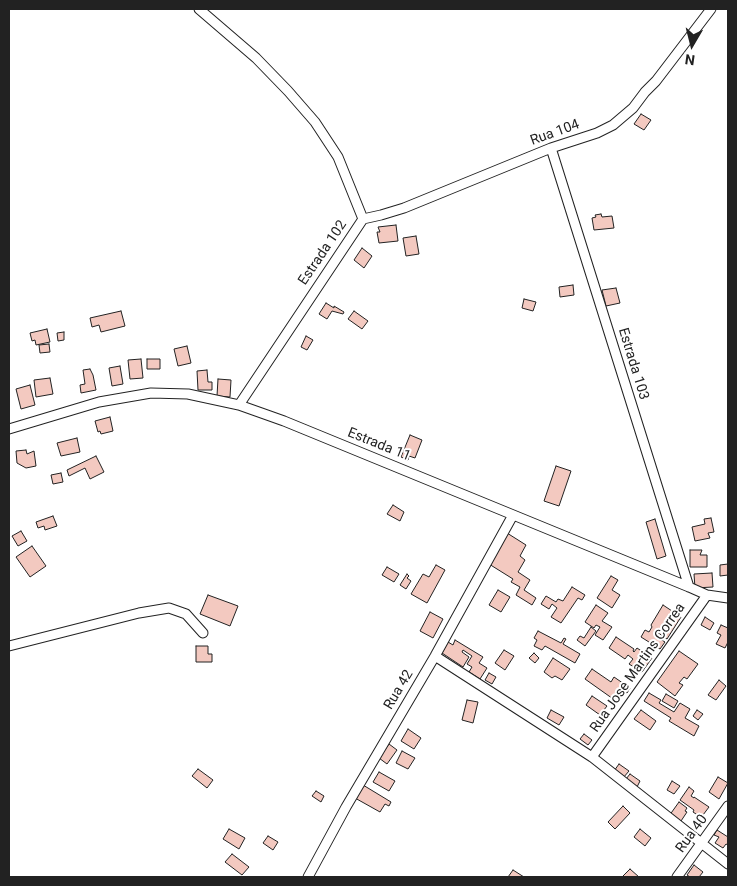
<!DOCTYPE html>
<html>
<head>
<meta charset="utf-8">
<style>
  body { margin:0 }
  #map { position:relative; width:737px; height:886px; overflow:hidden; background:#fff; font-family:Roboto,sans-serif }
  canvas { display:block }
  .frame { position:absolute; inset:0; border:10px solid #222; pointer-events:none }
  .north { position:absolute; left:667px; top:20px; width:50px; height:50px; -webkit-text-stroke:4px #fff; paint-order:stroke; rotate:188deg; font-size:14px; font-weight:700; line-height:20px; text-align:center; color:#222 }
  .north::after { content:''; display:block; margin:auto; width:18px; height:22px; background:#222; clip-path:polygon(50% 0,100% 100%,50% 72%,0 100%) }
</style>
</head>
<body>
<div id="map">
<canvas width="737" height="886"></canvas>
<div class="frame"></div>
<div class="north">N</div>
</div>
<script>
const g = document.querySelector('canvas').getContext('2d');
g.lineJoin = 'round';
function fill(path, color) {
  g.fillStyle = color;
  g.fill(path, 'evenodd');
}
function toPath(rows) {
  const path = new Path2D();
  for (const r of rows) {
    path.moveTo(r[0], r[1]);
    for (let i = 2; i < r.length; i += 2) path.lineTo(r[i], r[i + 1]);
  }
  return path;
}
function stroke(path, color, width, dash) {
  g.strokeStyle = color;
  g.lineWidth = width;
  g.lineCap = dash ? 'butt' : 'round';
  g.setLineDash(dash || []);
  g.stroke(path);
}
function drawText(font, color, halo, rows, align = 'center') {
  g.font = font + ' Roboto,sans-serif';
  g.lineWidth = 4;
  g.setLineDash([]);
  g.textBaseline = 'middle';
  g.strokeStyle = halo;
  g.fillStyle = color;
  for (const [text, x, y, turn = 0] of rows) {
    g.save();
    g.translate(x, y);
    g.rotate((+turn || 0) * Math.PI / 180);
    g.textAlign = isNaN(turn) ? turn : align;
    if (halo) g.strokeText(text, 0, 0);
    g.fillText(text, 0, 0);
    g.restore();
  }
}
const building = toPath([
  [641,114,651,120,644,130,634,124,641,114],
  [601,214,602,217,612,216,614,228,594,230,592,218,596,217,595,215,601,214],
  [396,225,398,241,379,243,377,232,380,232,378,227,396,225],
  [416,236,419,254,406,256,403,238,416,236],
  [362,248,372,256,364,268,354,260,362,248],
  [573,285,574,295,560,297,559,287,573,285],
  [616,288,620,303,606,306,602,290,616,288],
  [524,299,536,302,533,311,522,308,524,299],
  [326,303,334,308,334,306,344,312,343,314,332,311,327,319,319,314,326,303],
  [121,311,125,326,101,332,99,325,92,327,90,318,121,311],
  [354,311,368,321,362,329,348,319,354,311],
  [47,329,50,342,36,345,35,340,32,341,30,333,47,329],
  [64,332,64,340,58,341,57,333,64,332],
  [306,336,313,340,307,350,301,347,306,336],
  [49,344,50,352,40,353,39,345,49,344],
  [187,346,191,363,178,366,174,349,187,346],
  [141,359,143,378,130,379,128,360,141,359],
  [147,359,160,359,160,369,147,369,147,359],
  [120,366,123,384,112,386,109,368,120,366],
  [90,369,93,375,96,390,81,393,80,385,85,384,83,370,90,369],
  [207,370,208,382,212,382,212,390,198,390,197,371,207,370],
  [50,378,53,394,36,397,34,380,50,378],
  [218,379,231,380,230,397,217,396,218,379],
  [30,385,35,405,21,409,16,389,30,385],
  [110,417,113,431,101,434,100,431,98,432,95,421,110,417],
  [410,435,422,440,415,458,409,456,408,460,401,457,410,435],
  [77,438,80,452,61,456,57,443,77,438],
  [26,450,27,454,34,451,36,466,26,468,17,463,16,451,26,450],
  [96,456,104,472,90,479,85,468,69,476,67,470,96,456],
  [556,466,571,471,559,506,544,501,556,466],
  [61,473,63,482,53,484,51,475,61,473],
  [393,505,404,512,400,521,387,514,393,505],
  [53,516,57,526,45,530,44,526,38,528,36,522,53,516],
  [711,518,714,532,708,533,710,538,695,541,692,527,705,524,704,519,711,518],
  [655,519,666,556,657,559,646,522,655,519],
  [21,531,27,541,18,546,12,536,21,531],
  [507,533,526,545,520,556,525,560,518,572,530,580,524,590,536,598,532,605,516,595,520,587,511,582,513,579,489,564,507,533],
  [32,546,46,566,30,577,16,557,32,546],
  [690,550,702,550,700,555,707,555,707,567,690,567,690,550],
  [728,564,728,575,720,576,720,565,728,564],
  [436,565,445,570,427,603,411,594,423,574,429,577,436,565],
  [387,567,399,574,394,582,382,575,387,567],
  [712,573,713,587,695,588,694,574,712,573],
  [407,574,409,576,407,578,411,581,406,589,400,585,407,574],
  [611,576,618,580,612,590,620,595,612,608,597,598,611,576],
  [572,587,585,595,582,600,578,598,561,623,551,617,557,608,552,604,549,609,541,604,546,596,556,602,558,599,563,601,572,587],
  [498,590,510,597,501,612,489,605,498,590],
  [208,595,238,606,230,626,200,614,208,595],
  [596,605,608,613,602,621,612,627,603,640,595,635,600,627,596,625,594,628,585,622,596,605],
  [663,605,681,617,667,639,657,632,655,636,665,642,660,649,641,637,645,630,649,632,652,627,651,625,663,605],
  [430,612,443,619,433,638,420,631,430,612],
  [705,617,714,623,710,630,701,625,705,617],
  [721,625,728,628,728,642,725,648,716,644,721,635,717,633,721,625],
  [591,627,596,631,585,646,577,640,580,636,584,638,591,627],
  [538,631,561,643,564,638,566,639,563,644,580,654,575,663,545,646,542,650,534,646,537,640,534,638,538,631],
  [616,637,634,649,633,651,634,652,637,648,652,658,642,672,629,664,633,659,628,655,625,659,609,648,616,637],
  [455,640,483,657,479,663,487,668,480,679,469,672,472,667,467,664,472,656,463,650,462,652,469,657,463,667,442,653,448,642,453,645,455,640],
  [196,646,208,646,208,654,212,654,212,662,196,662,196,646],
  [504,650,514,656,505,670,495,663,504,650],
  [679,651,698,664,687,679,684,677,679,683,683,685,675,696,657,682,679,651],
  [534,653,539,658,535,663,529,658,534,653],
  [553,658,570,669,562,680,555,676,552,678,544,672,553,658],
  [592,669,611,682,614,677,630,688,627,693,621,689,617,695,620,697,616,701,585,679,592,669],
  [489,673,496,677,492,684,485,680,489,673],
  [719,680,726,686,716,700,708,695,719,680],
  [649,693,661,700,659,703,674,712,680,703,690,709,685,718,699,726,694,736,669,721,671,718,644,701,649,693],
  [666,694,678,701,674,708,662,701,666,694],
  [592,696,607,706,600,715,586,705,592,696],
  [467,700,478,702,473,723,462,720,467,700],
  [551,710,564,717,559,725,547,718,551,710],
  [641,710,656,721,650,730,634,719,641,710],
  [697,710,703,714,698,720,693,716,697,710],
  [408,729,421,738,414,749,401,741,408,729],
  [584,734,592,740,588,745,580,739,584,734],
  [389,744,397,750,387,764,379,758,389,744],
  [402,751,415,758,408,769,396,763,402,751],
  [619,764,629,771,623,778,614,771,619,764],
  [198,769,213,780,207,788,192,776,198,769],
  [379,772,395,781,389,791,373,782,379,772],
  [630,774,640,781,637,787,626,779,630,774],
  [718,777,728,783,719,799,709,792,718,777],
  [672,781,680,786,674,794,667,790,672,781],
  [363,785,391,802,389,806,385,804,380,812,355,798,363,785],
  [689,787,694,791,691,796,694,798,694,797,709,807,703,815,700,814,699,816,693,812,694,810,680,800,689,787],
  [316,791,324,796,321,802,312,796,316,791],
  [679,802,687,808,685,811,687,812,679,824,669,816,679,802],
  [623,806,630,813,615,829,608,822,623,806],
  [229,829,245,838,239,849,223,839,229,829],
  [640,829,651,838,645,846,634,837,640,829],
  [717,830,728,837,728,845,726,844,723,848,715,843,719,837,714,835,717,830],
  [268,836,278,842,273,850,263,843,268,836],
  [232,854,249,867,242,875,225,862,232,854],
  [694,865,703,872,699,877,690,877,687,875,694,865],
  [630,869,639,877,622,877,630,869],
  [513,870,524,877,508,877,513,870]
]);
const street = toPath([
  [199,9,256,58,288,91,315,122,338,157,363,219],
  [551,148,689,587],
  [363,219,381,215,404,208,551,148,597,133,613,125,633,108,645,92,656,81,711,9],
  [239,405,363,219],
  [9,429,99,402,151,393,188,394,239,405,284,421,689,587,707,595,728,598],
  [9,646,139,613,169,608,186,614,203,633],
  [435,656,592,757,728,864],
  [592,757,707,595],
  [308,877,346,807,435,656,513,515],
  [677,877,728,806]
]);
const streetNames = [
  ["Rua 104",555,133,-20],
  ["Estrada 102",323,253,-56],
  ["Estrada 103",633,364,73],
  ["Estrada 11",379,445,22],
  ["Rua Jose Martins Correa",638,668,-55],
  ["Rua 42",399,690,-59],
  ["Rua 40",692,834,-54]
];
fill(building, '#f3c9c0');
stroke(building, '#222', 1);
stroke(street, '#222', 11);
stroke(street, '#fff', 9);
drawText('14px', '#222', '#fff', streetNames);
</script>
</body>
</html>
